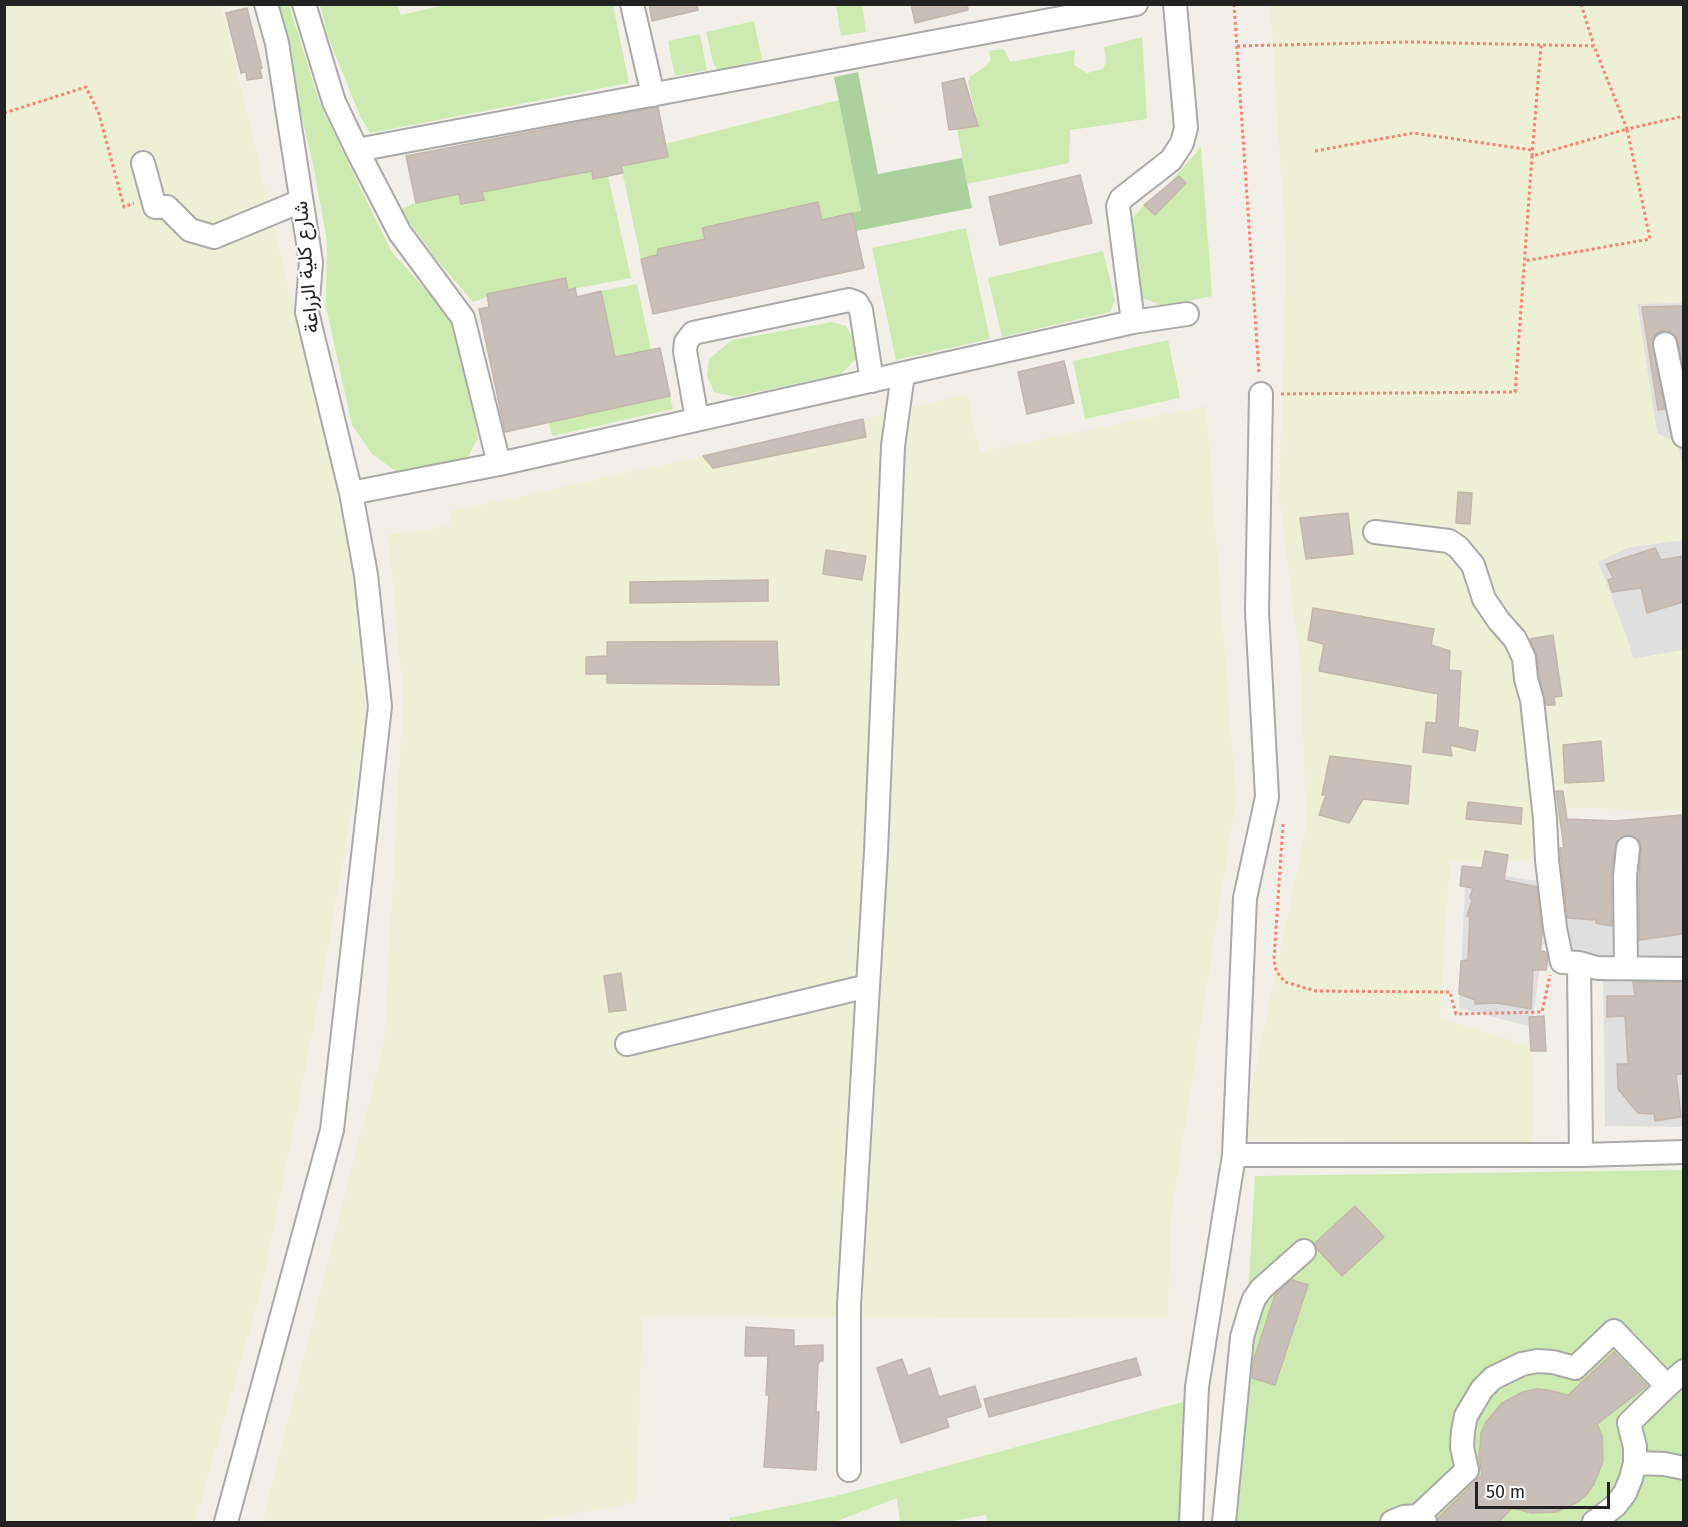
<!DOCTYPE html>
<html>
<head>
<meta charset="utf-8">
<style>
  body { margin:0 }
  #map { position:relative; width:1688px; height:1527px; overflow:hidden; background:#f2efe9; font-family:"Fira Sans",sans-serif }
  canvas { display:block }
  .frame { position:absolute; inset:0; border:6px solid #222; pointer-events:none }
  .scale { position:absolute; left:1475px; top:1482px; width:135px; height:27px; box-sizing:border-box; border:3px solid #222; border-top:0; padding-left:8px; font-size:18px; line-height:21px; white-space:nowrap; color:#222; -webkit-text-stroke:4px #fff; paint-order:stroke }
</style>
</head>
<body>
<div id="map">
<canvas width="1688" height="1527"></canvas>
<div class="frame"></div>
<div class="scale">50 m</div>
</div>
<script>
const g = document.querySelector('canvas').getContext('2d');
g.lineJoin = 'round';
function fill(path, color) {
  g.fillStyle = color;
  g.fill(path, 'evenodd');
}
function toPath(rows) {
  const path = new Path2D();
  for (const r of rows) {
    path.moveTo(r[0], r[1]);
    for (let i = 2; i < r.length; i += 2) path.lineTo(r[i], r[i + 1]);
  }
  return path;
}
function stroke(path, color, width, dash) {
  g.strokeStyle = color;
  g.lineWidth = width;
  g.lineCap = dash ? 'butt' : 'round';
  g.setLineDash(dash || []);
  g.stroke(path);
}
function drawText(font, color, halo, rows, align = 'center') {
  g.font = font + ' "Fira Sans",Vazirmatn,sans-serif';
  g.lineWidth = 4.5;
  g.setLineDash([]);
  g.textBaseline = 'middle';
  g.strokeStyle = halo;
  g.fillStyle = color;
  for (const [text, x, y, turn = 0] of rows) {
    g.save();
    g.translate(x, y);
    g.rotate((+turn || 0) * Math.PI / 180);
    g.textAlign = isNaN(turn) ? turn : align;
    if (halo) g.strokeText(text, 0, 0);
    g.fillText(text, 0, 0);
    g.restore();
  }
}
const residential = toPath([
  [1637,303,1683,303,1683,472,1678,444,1657,433],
  [1683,540,1683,650,1633,659,1629,644,1598,561,1630,547],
  [1683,819,1683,1127,1605,1126,1603,963,1543,944,1532,1027,1459,1008,1466,870,1544,882,1574,831]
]);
const farmland = toPath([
  [5,5,221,5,284,268,348,520,367,720,322,984,262,1287,195,1522,5,1522],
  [1270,5,1683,5,1683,303,1637,304,1657,433,1678,444,1683,472,1683,540,1630,547,1598,562,1629,644,1633,659,1683,650,1683,810,1570,808,1527,861,1450,861,1440,1018,1533,1047,1533,1144,1240,1140,1306,828,1301,670,1279,496,1286,255],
  [967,394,980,452,1206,406,1236,799,1170,1223,1168,1319,642,1316,637,1502,532,1522,262,1522,384,1041,403,697,388,535,449,526,449,512,703,456,713,468,866,437,863,419]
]);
const grass = toPath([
  [449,4,613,5,629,83,370,133,360,116,327,34,320,5,397,5,401,15],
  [275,5,289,5,320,104,391,251,452,319,473,405,478,438,467,459,397,472,372,454,352,425,326,307,327,241,313,164],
  [836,5,862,5,866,32,841,36],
  [754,21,762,60,717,70,713,62,706,32],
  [700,34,707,70,675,76,668,41],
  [1142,37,1147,119,1070,130,1069,163,967,184,957,129,978,125,968,82,970,77,987,65,991,59,989,51,1004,49,1010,62,1075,50,1074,65,1087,73,1103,69,1106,62,1104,47],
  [839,100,861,212,822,220,817,202,703,228,706,244,695,241,659,249,657,255,641,259,621,166,667,157,665,144],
  [1201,147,1212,296,1163,306,1143,298,1127,230,1129,223,1144,205,1155,214,1175,194,1167,186],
  [592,171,593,179,608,176,631,278,568,290,565,278,487,294,487,297,473,302,436,259,400,209,416,203,459,194,462,204,483,200,482,192],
  [966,228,990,339,896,360,872,248],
  [1103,251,1115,300,1110,312,1002,337,988,278],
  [637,284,651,350,495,382,489,357,609,332,601,291],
  [832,322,846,326,854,341,858,357,841,374,733,397,714,392,707,376,709,359,732,340],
  [1168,340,1180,398,1085,419,1073,361],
  [670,396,673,409,552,436,549,422],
  [1683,1170,1683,1522,1235,1522,1255,1176],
  [1186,1401,1181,1522,987,1522,986,1515,947,1522,900,1522,897,1498,835,1522,731,1522,729,1518,836,1496]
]);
const forest = toPath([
  [858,72,878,174,962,158,972,208,856,231,852,213,861,211,834,77]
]);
const building = toPath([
  [649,4,697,4,698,10,652,21,649,4],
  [911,4,967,4,968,10,915,23,911,4],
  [247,8,262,68,260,69,262,78,247,80,246,72,241,73,226,13,247,8],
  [964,78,978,126,949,130,942,83,964,78],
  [658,107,668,157,621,166,623,173,593,179,592,171,482,192,484,200,461,204,459,194,416,203,406,156,658,107],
  [1080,175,1092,223,1000,245,989,197,1080,175],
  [1179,176,1186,183,1155,215,1144,205,1179,176],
  [818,202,822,220,852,213,864,268,653,314,641,259,657,255,658,249,705,239,702,228,818,202],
  [566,278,568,290,575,288,577,297,601,291,615,357,660,348,670,396,505,432,479,309,489,307,487,294,566,278],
  [1683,306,1683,367,1678,341,1675,335,1669,331,1662,331,1656,334,1652,340,1665,409,1658,410,1642,307,1683,306],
  [1064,361,1074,403,1027,414,1018,372,1064,361],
  [863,419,866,437,713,468,703,456,863,419],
  [1458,492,1472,493,1470,524,1456,523,1458,492],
  [1348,513,1353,554,1306,559,1300,518,1348,513],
  [1655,548,1661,560,1683,556,1683,602,1647,613,1641,588,1612,592,1608,580,1613,578,1606,564,1655,548],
  [826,550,866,556,862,580,823,574,826,550],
  [768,580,768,601,630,603,630,582,768,580],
  [1313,608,1434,629,1431,645,1450,651,1449,670,1461,671,1458,727,1478,731,1475,751,1450,745,1452,756,1423,752,1426,722,1436,723,1438,694,1319,671,1324,644,1308,640,1313,608],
  [1553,635,1562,696,1554,697,1555,705,1546,705,1539,676,1537,656,1530,639,1553,635],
  [777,641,779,685,607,683,607,674,586,674,586,657,607,656,607,642,777,641],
  [1601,741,1604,781,1565,783,1563,745,1601,741],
  [1330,756,1411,766,1408,804,1363,799,1349,823,1319,815,1326,795,1322,795,1330,756],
  [1556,791,1563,791,1567,819,1615,821,1682,815,1683,934,1639,940,1639,877,1641,849,1640,842,1636,837,1630,835,1622,836,1617,841,1615,847,1611,876,1612,926,1596,923,1596,920,1567,918,1560,848,1564,848,1556,791],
  [1468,802,1522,808,1521,824,1466,819,1468,802],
  [1485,851,1508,855,1504,880,1537,887,1542,933,1540,951,1546,952,1548,959,1546,970,1533,970,1531,1009,1497,1003,1475,1004,1475,1000,1459,994,1461,961,1468,960,1470,917,1467,916,1472,901,1470,897,1473,888,1460,886,1462,866,1482,868,1485,851],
  [621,973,626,1010,609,1012,604,976,621,973],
  [1633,982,1683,982,1683,1074,1676,1074,1681,1117,1655,1121,1654,1114,1638,1113,1618,1089,1617,1064,1628,1064,1625,1016,1607,1017,1607,996,1635,996,1633,982],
  [1544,1016,1546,1051,1531,1051,1529,1017,1544,1016],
  [1355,1206,1384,1237,1342,1276,1317,1249,1315,1243,1355,1206],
  [1292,1280,1308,1285,1275,1385,1252,1378,1253,1362,1275,1295,1292,1280],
  [746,1327,794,1330,794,1346,823,1345,823,1361,820,1361,818,1364,816,1412,819,1412,816,1470,764,1467,769,1395,766,1395,768,1356,745,1356,746,1327],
  [1614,1352,1647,1386,1597,1424,1602,1436,1603,1461,1594,1484,1587,1494,1578,1502,1556,1512,1532,1513,1512,1508,1499,1522,1438,1522,1438,1518,1482,1475,1479,1457,1481,1433,1486,1422,1502,1403,1523,1392,1536,1389,1548,1390,1568,1395,1614,1352],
  [1136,1358,1141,1375,989,1417,984,1399,1136,1358],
  [902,1359,908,1376,930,1368,939,1397,975,1386,981,1407,946,1418,949,1427,901,1443,877,1368,902,1359]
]);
const path = toPath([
  [1234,4,1259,374],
  [1581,4,1594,46],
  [1237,46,1409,42,1594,46,1627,129,1684,116],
  [4,113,86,87,99,114,124,207,134,203],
  [1315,151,1413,133,1532,150],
  [1532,156,1541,45],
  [1281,394,1515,392,1532,156,1627,129,1650,239,1524,261],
  [1283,824,1274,959,1276,971,1285,982,1316,991,1450,992,1456,1014,1542,1012,1550,975]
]);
const minor = toPath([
  [304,4,334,102,357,150,400,233,463,318,499,464],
  [632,4,653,95],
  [357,150,1136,4],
  [143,163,155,207,167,207,190,230,214,237,301,201],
  [1133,322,1187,314],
  [1665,344,1684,436],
  [697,419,685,351,686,342,693,333,849,300,857,303,861,310,872,381],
  [351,493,499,464,1133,322,1118,206,1121,199,1171,160,1182,143,1186,128,1175,4],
  [1375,532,1449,541,1458,547,1473,565,1484,599,1499,621,1515,639,1524,658,1526,679,1532,700,1545,819,1547,860,1555,928,1562,962,1579,963,1597,968,1684,969],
  [1579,963,1581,1155],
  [1626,968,1625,876,1628,848],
  [627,1044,868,986],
  [1234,1155,1581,1155,1684,1152],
  [1667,1386,1684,1371],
  [1635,1463,1664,1464,1684,1468],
  [849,1470,849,1305,876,852,893,446,903,374],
  [226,1522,332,1130,380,706,366,575,351,493,307,312,311,262,277,43,266,4],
  [1191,1522,1197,1387,1234,1155,1245,898,1267,797,1257,611,1261,394],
  [1224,1522,1242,1337,1250,1310,1254,1299,1261,1289,1304,1251],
  [1392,1522,1404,1517,1418,1516],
  [1425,1522,1418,1516,1467,1470,1462,1447,1463,1431,1466,1416,1482,1389,1493,1378,1522,1364,1537,1361,1553,1362,1575,1368,1614,1331,1667,1386,1629,1423,1635,1447,1635,1463,1631,1478,1625,1493,1615,1506,1594,1522]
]);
const streetNames = [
  ["شارع كلية الزراعة",307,267,-95]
];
fill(residential, '#e0dfdf');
fill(farmland, '#eef0d5');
fill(grass, '#cdebb0');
fill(forest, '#add19e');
fill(building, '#c7bfb8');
stroke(building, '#c4b6ab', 1.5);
stroke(minor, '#a9a9a9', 26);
stroke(path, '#fa8072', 3, [3, 3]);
stroke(minor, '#fff', 22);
drawText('20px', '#222', '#fff', streetNames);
</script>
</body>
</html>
